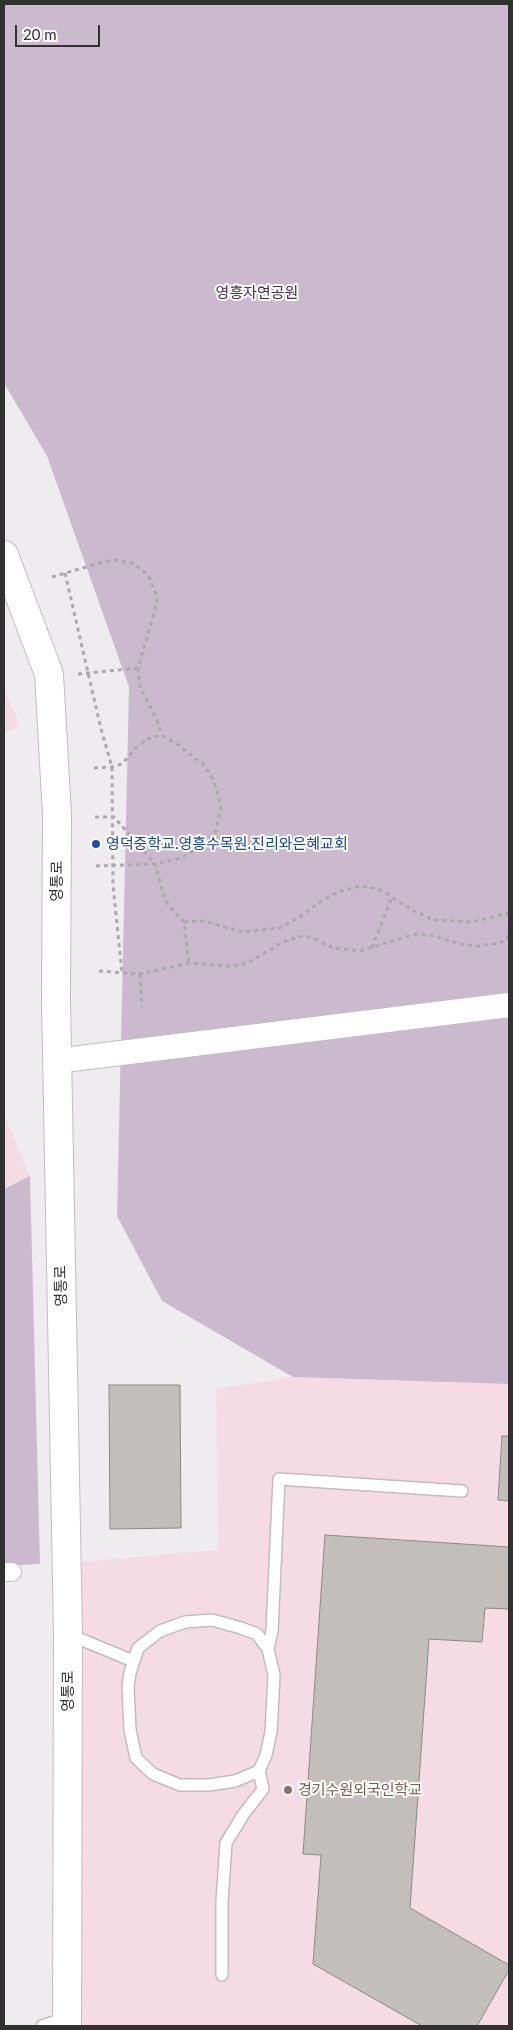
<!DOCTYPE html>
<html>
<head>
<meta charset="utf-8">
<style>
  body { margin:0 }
  #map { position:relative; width:513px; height:2030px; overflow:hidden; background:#efecef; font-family:Lato,sans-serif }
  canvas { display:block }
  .frame { position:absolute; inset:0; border:5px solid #323132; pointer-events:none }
  .scale { position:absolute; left:15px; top:25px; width:85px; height:22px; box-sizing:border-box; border:2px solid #323132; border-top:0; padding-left:6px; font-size:15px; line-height:18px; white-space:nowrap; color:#323132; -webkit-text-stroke:4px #fff; paint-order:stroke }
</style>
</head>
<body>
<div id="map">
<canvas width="513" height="2030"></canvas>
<div class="frame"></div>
<div class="scale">20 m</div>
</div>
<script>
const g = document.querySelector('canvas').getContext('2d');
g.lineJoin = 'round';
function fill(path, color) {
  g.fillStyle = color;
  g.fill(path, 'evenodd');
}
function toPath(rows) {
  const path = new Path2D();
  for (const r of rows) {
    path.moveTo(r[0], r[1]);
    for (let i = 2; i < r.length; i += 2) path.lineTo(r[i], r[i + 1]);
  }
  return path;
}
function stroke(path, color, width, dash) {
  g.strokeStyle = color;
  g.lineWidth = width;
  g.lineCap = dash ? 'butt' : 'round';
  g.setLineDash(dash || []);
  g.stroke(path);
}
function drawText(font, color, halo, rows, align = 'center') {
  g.font = font + ' Lato,"Noto Sans KR",sans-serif';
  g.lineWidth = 4;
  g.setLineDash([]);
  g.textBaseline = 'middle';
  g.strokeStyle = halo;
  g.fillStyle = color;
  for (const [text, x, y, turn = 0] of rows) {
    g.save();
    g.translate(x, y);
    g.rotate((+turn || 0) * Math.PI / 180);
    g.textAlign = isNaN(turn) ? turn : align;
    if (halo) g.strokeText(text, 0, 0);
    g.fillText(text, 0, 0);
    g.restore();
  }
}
const education = toPath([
  [4,688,20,726,4,734],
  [4,1114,30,1176,4,1189],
  [293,1377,509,1384,509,2026,84,2026,67,2018,66,1563,218,1550,216,1389]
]);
const green = toPath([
  [4,4,509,4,509,1384,293,1377,162,1301,117,1216,129,687,47,456,4,383],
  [30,1176,40,1564,4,1566,4,1189]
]);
const building = toPath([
  [109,1385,180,1385,181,1528,110,1529,109,1385],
  [502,1436,509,1436,509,1501,498,1500,502,1436],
  [325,1535,509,1547,509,1609,485,1608,482,1642,429,1639,410,1908,509,1965,509,1970,477,2026,422,2026,313,1964,321,1855,303,1854,325,1535]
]);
const path = toPath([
  [65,573,101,729,112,767,113,885,122,973],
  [52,577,103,562,116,560,135,564,149,576,156,594,157,603,138,668,140,687,157,720,162,735],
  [78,674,138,668],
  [94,768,112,767,122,764,136,748,147,739,162,735,177,744,204,765,213,779,221,805,216,831,207,842,181,858,155,864,96,866],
  [95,817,114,817,155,864,165,900,173,911,184,922,189,963],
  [184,922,203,921,243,932,280,928,298,918,326,898,338,892,360,886,379,889,412,910,434,920,472,922,509,913],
  [372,948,392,897],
  [99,971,140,974,189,963,228,966,239,965,251,961,285,941,303,936,313,938,334,948,360,951,415,934,429,935,461,944,477,946,500,943,509,936],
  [140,974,142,1007]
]);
const service = toPath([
  [212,1620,241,1628,257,1634,268,1649,274,1675,271,1732,266,1755,259,1771,235,1781,209,1785,180,1785,153,1774,136,1758,130,1730,128,1687,130,1673,138,1648,160,1631,185,1622,212,1620],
  [68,1634,133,1661],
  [268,1649,272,1631,279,1479,462,1491],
  [222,1975,222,1902,226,1843,243,1815,263,1789,259,1771],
  [42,2026,67,2018]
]);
const pedestrian = toPath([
  [4,1572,12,1572]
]);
const minor = toPath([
  [56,1061,509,1005]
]);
const tertiary = toPath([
  [4,555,49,674,57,815,56,1000,68,1634,67,2026]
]);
const markers = [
  [96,844,5,"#1a4fb4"],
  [288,1790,5,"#8d6e63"]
];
const parkNames = [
  ["영흥자연공원",257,293]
];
const transitNames = [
  ["영덕중학교.영흥수목원.진리와은혜교회",106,844]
];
const streetNames = [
  ["영통로",57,881,-90],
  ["영통로",61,1286,-91],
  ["영통로",68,1691,-90]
];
const educationNames = [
  ["경기수원외국인학교",298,1790]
];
fill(education, '#f5dbe4');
fill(green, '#cbbace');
fill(building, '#c1bebb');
stroke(building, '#8c8986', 1);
stroke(service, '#c0bdc0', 14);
stroke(pedestrian, '#c0bdc0', 20);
stroke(minor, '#c0bdc0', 26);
stroke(tertiary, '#c0bdc0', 30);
stroke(path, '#aba9ab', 3, [4, 4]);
stroke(service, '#fff', 11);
stroke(pedestrian, '#fff', 18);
stroke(minor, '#fff', 24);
stroke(tertiary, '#fff', 28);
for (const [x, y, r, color] of markers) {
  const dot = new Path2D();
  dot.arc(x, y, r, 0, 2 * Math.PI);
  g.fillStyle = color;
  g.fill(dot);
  stroke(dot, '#fff', 2);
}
drawText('15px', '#4c2e51', '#fff', parkNames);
drawText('15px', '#164399', '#fff', transitNames, 'left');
drawText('15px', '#323132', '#fff', streetNames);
drawText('15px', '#785e54', '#fff', educationNames, 'left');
</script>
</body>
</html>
